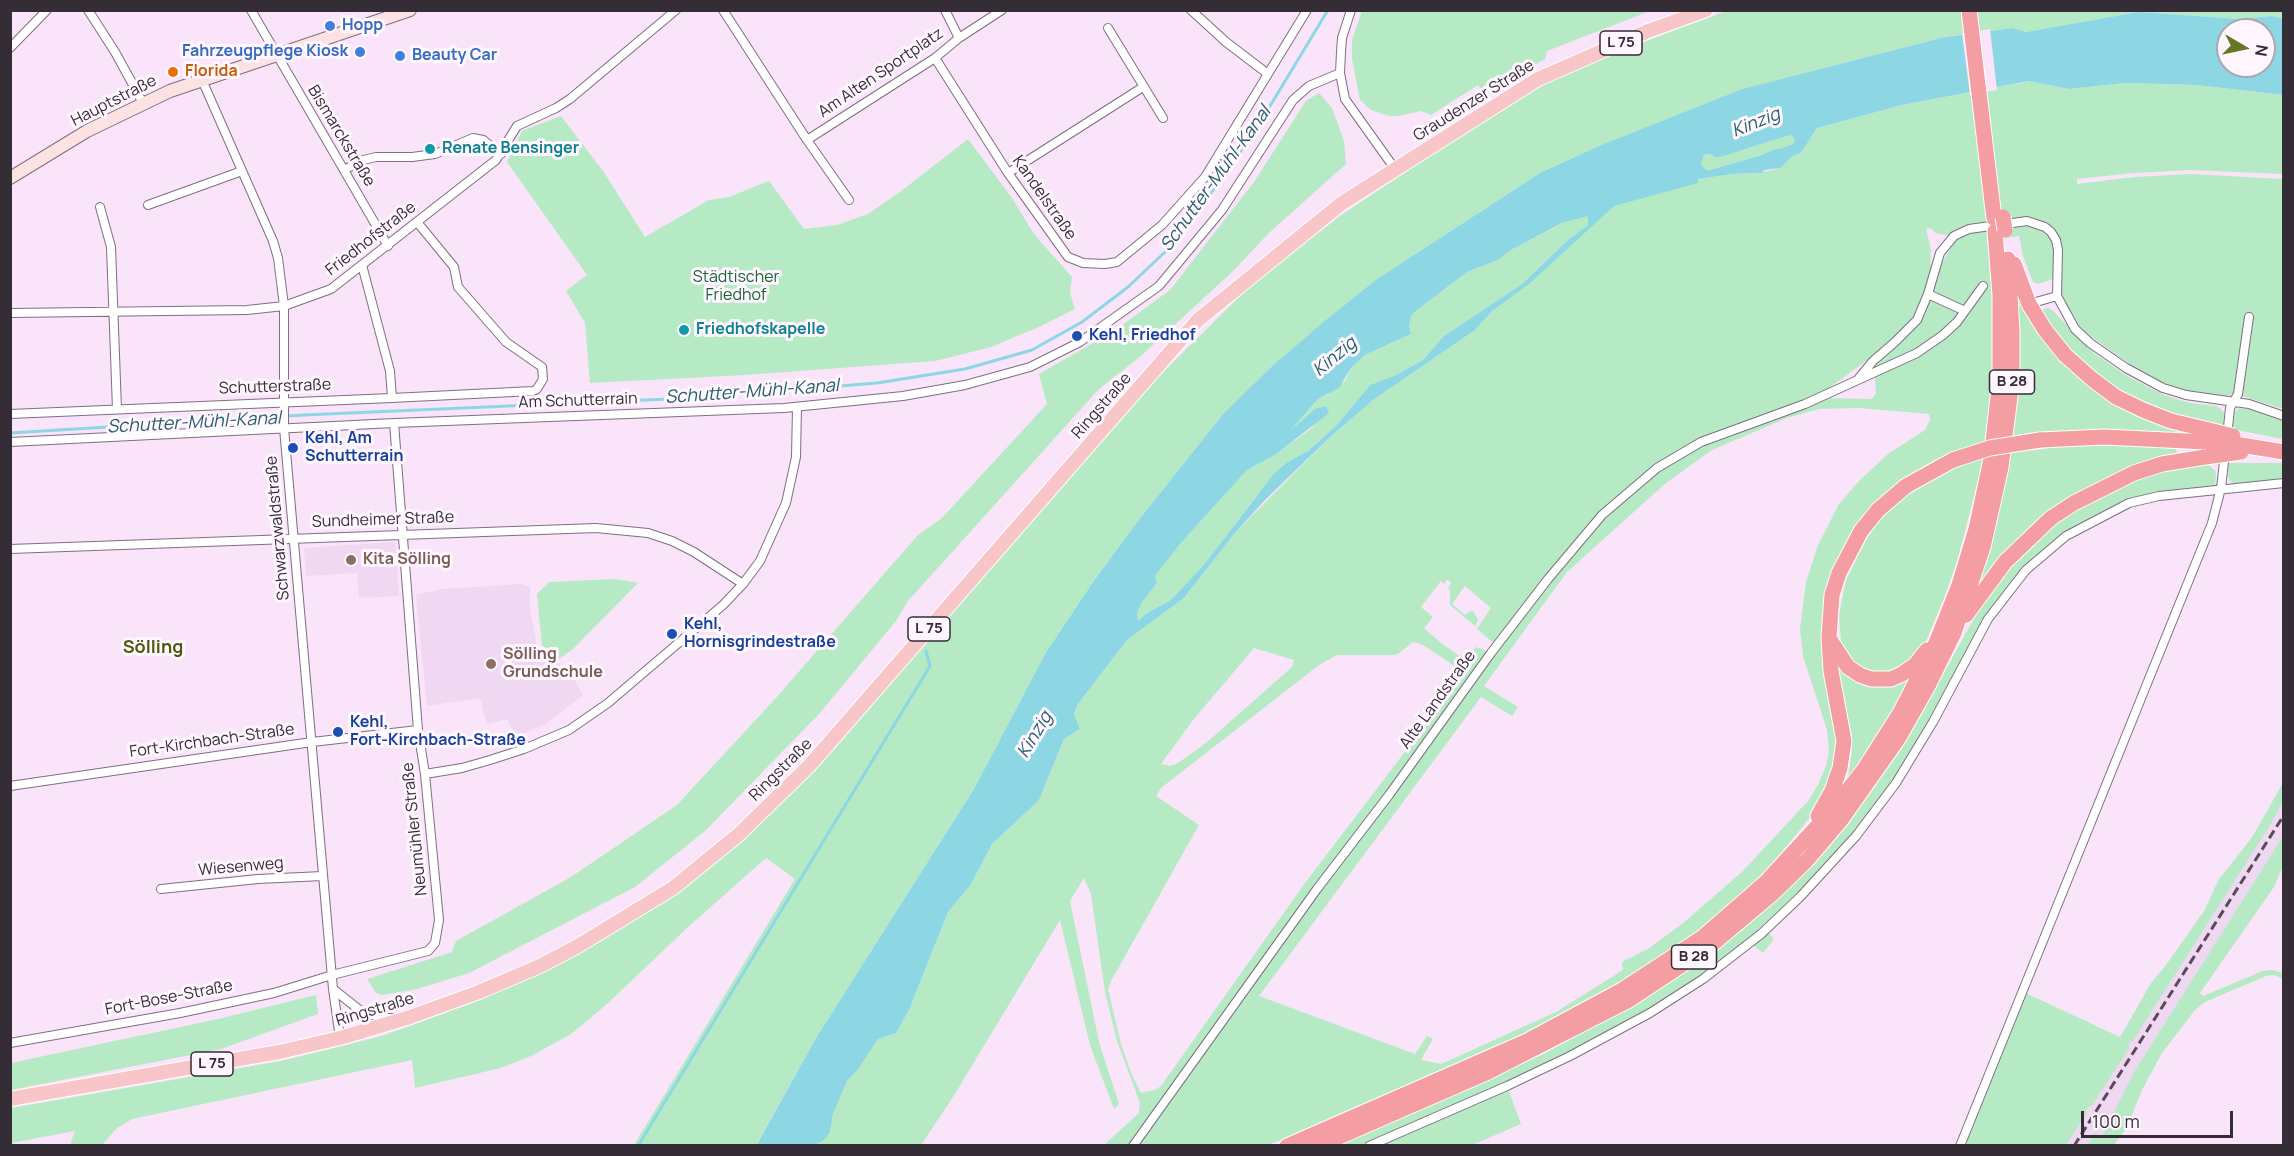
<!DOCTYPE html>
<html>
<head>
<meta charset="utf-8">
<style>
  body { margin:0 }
  #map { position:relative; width:2294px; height:1156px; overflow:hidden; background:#f9e4fa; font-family:Manrope,sans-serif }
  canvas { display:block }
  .frame { position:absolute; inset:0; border:12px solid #352d35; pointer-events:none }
  .north { position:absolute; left:2216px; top:18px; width:60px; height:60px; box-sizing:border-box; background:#fff6ff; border:2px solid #aea6ae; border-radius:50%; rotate:99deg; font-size:16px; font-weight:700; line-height:24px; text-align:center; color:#352d35 }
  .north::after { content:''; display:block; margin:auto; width:21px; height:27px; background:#667726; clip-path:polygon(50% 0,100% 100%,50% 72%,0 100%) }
  .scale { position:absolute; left:2081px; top:1111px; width:152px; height:27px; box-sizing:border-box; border:3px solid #352d35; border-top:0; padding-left:8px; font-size:18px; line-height:21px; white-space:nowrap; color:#352d35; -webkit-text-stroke:4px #fff6ff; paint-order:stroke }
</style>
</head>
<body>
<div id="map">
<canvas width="2294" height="1156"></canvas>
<div class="frame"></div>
<div class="north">N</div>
<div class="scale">100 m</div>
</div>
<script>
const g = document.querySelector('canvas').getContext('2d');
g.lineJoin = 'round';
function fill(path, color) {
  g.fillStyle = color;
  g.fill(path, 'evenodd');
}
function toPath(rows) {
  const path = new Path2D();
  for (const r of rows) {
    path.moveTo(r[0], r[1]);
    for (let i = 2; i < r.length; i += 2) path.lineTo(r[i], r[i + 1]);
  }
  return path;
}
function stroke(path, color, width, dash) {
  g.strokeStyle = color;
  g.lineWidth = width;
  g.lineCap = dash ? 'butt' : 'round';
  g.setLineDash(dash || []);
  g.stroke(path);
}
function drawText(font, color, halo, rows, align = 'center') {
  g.font = font + ' Manrope,sans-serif';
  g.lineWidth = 6;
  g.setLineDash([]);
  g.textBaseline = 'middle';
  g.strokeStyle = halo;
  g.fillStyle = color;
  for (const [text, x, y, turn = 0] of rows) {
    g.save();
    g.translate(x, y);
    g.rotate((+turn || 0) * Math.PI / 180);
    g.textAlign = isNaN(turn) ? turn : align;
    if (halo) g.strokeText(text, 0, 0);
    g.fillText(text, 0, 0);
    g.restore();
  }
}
const built = toPath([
  [395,542,399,596,359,598,357,573,306,576,304,548],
  [521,584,530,587,530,611,537,646,551,659,569,670,583,695,546,724,516,737,507,719,487,724,480,698,427,706,416,595,441,589],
  [2283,802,2283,836,2134,1072,2102,1136,2095,1133,2087,1145,2066,1146,2088,1112,2086,1111,2089,1106,2091,1107,2119,1063,2131,1040,2133,1041]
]);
const green = toPath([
  [1362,11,1362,10,1650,11,1547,51,1545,59,1484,94,1478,85,1431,115,1421,111,1399,116,1389,116,1371,110,1360,100,1352,59,1352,40],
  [1726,11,2283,11,2283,19,2272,16,2240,19,2138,12,2026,32,2012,28,1945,37,1742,89,1601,145,1540,173,1377,279,1271,367,1223,414,1138,521,1093,582,1045,654,974,789,816,1038,756,1145,634,1145,795,879,766,858,687,928,607,1004,571,1034,531,1056,501,1068,415,1088,412,1060,132,1119,117,1128,102,1145,70,1145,75,1131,11,1143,11,1108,281,1061,382,1036,445,1013,515,984,733,846,1151,384,1236,300,1266,273,1340,216,1482,121,1547,83,1593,61],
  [2030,81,2069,89,2125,83,2197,85,2283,95,2283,174,2191,170,2133,173,2077,179,2077,184,2134,177,2191,174,2283,179,2283,409,2236,394,2227,396,2184,391,2161,382,2134,367,2086,333,2073,319,2065,304,2061,290,2062,246,2053,247,2053,279,2037,284,2033,282,2023,256,2019,236,1987,241,1993,274,1996,346,1988,441,1952,452,1915,471,1891,488,1873,507,1833,576,1837,741,1830,781,1811,816,1770,867,1735,901,1678,949,1547,1027,1304,1131,1267,1145,1104,1145,1139,1113,1140,1103,1117,1041,1105,992,1091,894,1084,878,1070,901,1099,1042,1119,1104,1114,1109,1090,1045,1060,920,953,1097,921,1145,815,1146,830,1132,833,1114,847,1081,859,1068,878,1039,896,1033,909,1010,948,912,970,886,992,844,1039,800,1064,739,1080,729,1074,714,1078,704,1127,640,1184,598,1234,534,1329,438,1373,400,1475,330,1492,311,1531,281,1614,205,1697,183,1698,179,1733,174,1754,174,1781,168,1792,156,1801,153,1817,128,1902,105],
  [1930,228,1936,233,1950,236,1954,243,1942,263,1930,264,1931,250,1926,229],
  [1870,358,1875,377,1876,393,1872,399,1818,398,1833,385],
  [1859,408,1929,414,1930,420,1925,430,1888,454,1860,480,1839,504,1818,545,1806,582,1800,629,1803,656,1827,730,1829,751,1826,766,1818,785,1808,801,1742,872,1682,924,1648,949,1622,962,1623,970,1556,1012,1441,1064,1421,1060,1433,1039,1427,1036,1415,1054,1259,996,1481,697,1512,716,1518,707,1484,686,1567,572,1666,483,1712,450,1787,418,1819,409],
  [1447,580,1451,582,1448,589,1450,590,1450,605,1475,626,1478,620,1474,612,1470,611,1465,615,1452,604,1465,586,1491,608,1477,629,1496,645,1491,653,1476,647,1465,660,1441,643,1424,628,1433,617,1421,607,1441,581,1444,584],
  [1413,642,1423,645,1465,673,1305,883,1161,1086,1155,1090,1141,1093,1132,1075,1121,1044,1108,989,1111,981,1199,825,1156,796,1161,788,1319,665,1337,655,1394,655,1398,654],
  [1254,648,1294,660,1292,667,1206,743,1178,763,1170,766,1161,764,1193,720],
  [1319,93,1332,108,1344,141,1346,164,1269,233,1232,272,1141,356,1099,389,908,601,896,621,819,714,705,831,635,887,469,973,417,989,382,995,376,993,367,979,452,952,456,941,571,877,677,805,775,699,918,535,942,518,1047,404,1039,374,1114,331,1170,290,1254,182,1306,101],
  [561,116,603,171,645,237,709,200,729,197,769,181,804,229,837,225,868,214,900,192,968,139,1012,198,1034,234,1072,277,1070,293,1075,309,1039,327,991,347,935,361,745,375,590,383,585,323,566,291,587,275,507,162,522,131],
  [1790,135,1795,139,1793,144,1782,148,1772,150,1762,155,1710,170,1706,170,1701,164,1704,155,1709,154,1717,158],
  [1588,215,1588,225,1569,239,1522,284,1444,336,1423,360,1396,375,1370,385,1335,427,1309,450,1286,463,1255,498,1202,567,1171,600,1147,613,1138,622,1137,613,1142,602,1157,583,1155,576,1180,544,1247,470,1275,455,1316,425,1283,438,1318,399,1327,395,1345,381,1351,368,1365,355,1411,334,1409,325,1412,314,1467,272,1498,260,1511,250,1563,223],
  [2021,299,2057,356,2176,428,2175,433,2143,431,2046,431,2011,436,2017,301],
  [2048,308,2053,311,2095,354,2127,376,2164,395,2190,403,2216,406,2221,409,2224,413,2224,428,2180,417,2125,396,2074,357,2040,313,2043,309],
  [2239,408,2252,410,2283,421,2283,439,2232,429,2235,412],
  [2113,444,2175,446,2177,452,2175,455,2106,479,1978,589,1976,588,2010,453,2074,445],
  [1984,458,1957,561,1946,593,1924,646,1910,664,1890,673,1870,671,1859,667,1848,657,1841,641,1839,615,1846,580,1867,538,1880,520,1904,496,1940,472],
  [2205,462,2216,472,2215,486,2159,495,2129,502,2066,536,2006,592,1895,782,1855,835,1765,929,1774,939,1763,953,1749,942,1649,1012,1507,1086,1521,1124,1472,1145,1335,1146,1542,1055,1651,995,1731,939,1788,887,1854,816,1903,746,1980,608,2005,571,2023,551,2071,511,2134,478],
  [2229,463,2283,463,2283,481,2237,484,2231,482,2228,477],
  [615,579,638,583,573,649,559,659,542,645,537,594,549,582],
  [1834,655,1846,673,1910,678,1897,708,1847,783,1852,752,1852,735],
  [2283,783,2283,802,2267,830,2133,1041,2131,1041,2128,1045,2130,1047,2091,1107,2089,1106,2086,1111,2088,1112,2066,1145,1970,1145,1959,1140,2021,991,2120,1037,2151,983,2166,965,2204,911,2219,879,2251,839],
  [2283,836,2283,866,2274,887,2200,993,2203,996,2263,971,2272,970,2283,973,2283,979,2274,975,2266,976,2205,1002,2195,1010,2162,1053,2142,1090,2126,1129,2116,1142,2114,1145,2087,1145,2095,1133,2102,1136,2134,1072],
  [316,995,318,1014,221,1049,11,1090,11,1063,218,1019]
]);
const water = toPath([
  [2138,12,2240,19,2272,16,2283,19,2283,95,2197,85,2125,83,2069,89,2029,81,1902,105,1817,128,1801,153,1792,156,1781,168,1764,170,1762,173,1733,174,1698,179,1698,183,1614,206,1529,284,1492,311,1475,330,1373,400,1329,438,1265,500,1234,534,1184,598,1127,640,1078,704,1074,714,1080,729,1064,739,1039,800,992,844,970,886,948,912,909,1010,896,1033,878,1039,859,1068,847,1081,833,1114,830,1132,824,1140,815,1145,756,1146,816,1038,974,789,1045,654,1093,582,1138,521,1223,414,1271,367,1326,320,1377,279,1540,173,1601,145,1742,89,1945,37,2013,28,2026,32],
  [2228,30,2264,30,2264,66,2228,66],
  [1790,135,1795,139,1793,144,1782,148,1772,150,1762,155,1710,170,1706,170,1701,164,1704,155,1709,154,1717,158],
  [1588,216,1588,225,1569,239,1522,284,1444,336,1423,360,1396,375,1370,385,1335,427,1309,450,1286,463,1273,475,1202,567,1171,600,1147,613,1138,621,1137,613,1142,602,1157,583,1155,576,1180,544,1247,470,1275,455,1329,413,1326,406,1315,409,1289,432,1318,399,1339,388,1351,368,1365,355,1411,334,1409,325,1412,314,1467,272,1498,260,1511,250,1562,223]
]);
const pier = toPath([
  [1990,29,1997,90,1970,95,1962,33]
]);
const stream = toPath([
  [10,433,304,415,691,398,877,383,965,369,1032,350,1082,322,1128,287,1165,252,1191,221,1255,131,1328,10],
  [638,1146,930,666,926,651]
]);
const street = toPath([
  [88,10,115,52,143,103],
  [251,10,388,246],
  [723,10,807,140,849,200],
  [945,10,959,38],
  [1191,10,1226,42,1268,74],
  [1351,10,1342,38,1341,52,1340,73,1345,99,1395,169],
  [1108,28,1163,118],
  [10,48,47,10],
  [935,58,1008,173,1068,257,1083,263,1105,264,1117,262,1162,225,1205,177,1307,10],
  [202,80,273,241,278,258,284,306,284,428,333,989,340,1038],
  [807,140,935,58,959,38,1002,10],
  [344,170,363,160,376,157,412,157,435,154,473,138,483,140,501,154],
  [1008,173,1143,87],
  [148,205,242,171],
  [100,207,111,247,117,409],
  [362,265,390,371,392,398],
  [1928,294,1965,311],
  [2029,304,2057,296],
  [10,313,247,310,284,306,331,289,496,160,517,126,556,108,570,99,676,10],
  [1859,378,1873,361,1895,342,1917,320,1928,294,1940,253,1954,236,1969,229,2027,221,2045,227,2051,232,2056,240,2058,250,2057,296,2075,329,2090,343,2126,368,2163,388,2186,395,2249,404,2284,416],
  [10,414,392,398,533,391,537,389,543,379,542,367,506,342,458,287,454,267,417,222],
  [2227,437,2230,408,2238,394,2249,317],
  [10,442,394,423,784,408,903,396,965,385,1030,367,1080,342,1159,286,1222,210,1293,100,1309,86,1340,73],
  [10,549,596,528,648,533,672,541,694,552,743,584],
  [425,774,462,768,490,760,524,749,569,730,608,703,723,605,743,584,760,561,786,503,796,457,797,407],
  [10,786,312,742,418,730],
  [161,889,258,879,323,876],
  [333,989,362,1012,383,1018,392,1018],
  [10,1043,180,1013,274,993,332,975,428,951,435,943,439,920,425,774,418,730,394,423],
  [1133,1146,1317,889,1389,795,1491,653,1548,579,1602,515,1657,468,1701,442,1805,404,1917,353,1943,335,1957,322,1983,286],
  [1369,1146,1507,1086,1570,1056,1650,1013,1703,979,1761,934,1801,896,1856,836,1896,783,1933,722,1988,619,2026,570,2066,536,2129,503,2159,496,2284,483],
  [1960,1146,2212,523,2221,488,2225,453]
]);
const secondary = toPath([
  [10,178,87,131,170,91,410,10]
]);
const primary = toPath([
  [10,1099,279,1052,340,1038,410,1017,479,992,540,966,578,946,673,888,738,835,809,766,1198,320,1342,203,1538,79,1648,31,1706,10]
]);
const highway = toPath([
  [1969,10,1994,218],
  [2014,264,2029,304,2045,330,2065,355,2092,379,2116,397,2143,410,2171,421,2209,430],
  [2040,440,2104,437,2207,442],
  [2241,445,2284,452],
  [1966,615,2005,562,2051,518,2074,503,2134,473,2162,464,2205,457],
  [1830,640,1848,667,1860,675,1871,679,1891,679,1902,674,1915,665,1927,650],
  [1818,816,1832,791,1840,768,1844,741,1831,671,1829,637,1832,595,1839,573,1861,531,1878,510,1906,486,1953,460],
  [1287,1146,1527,1041,1622,990,1703,937,1765,883,1833,809,1863,771,1900,713,1936,643,1959,585,1976,529,1991,459,2000,380,2000,295,1995,231],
  [1318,1146,1488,1072,1629,1000,1709,947,1772,894,1807,860,1841,820,1898,739,1929,684,1954,633,1983,547,2001,467,2012,381,2012,332,2008,259]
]);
const rail = toPath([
  [2074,1146,2284,815]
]);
const highwayBridge = toPath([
  [2003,217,2005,230],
  [2209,430,2233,436],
  [2207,442,2241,445],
  [2205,457,2241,452],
  [1953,460,1990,448,2040,440]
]);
const markers = [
  [330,26,6,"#3f7fe0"],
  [360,52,6,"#3f7fe0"],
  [400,56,6,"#3f7fe0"],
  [173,72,6,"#e8710a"],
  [430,149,6,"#0f9aa8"],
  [684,330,6,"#0f9aa8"],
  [1077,336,6,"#1a4fb4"],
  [293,448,6,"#1a4fb4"],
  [351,560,6,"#8d6e63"],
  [672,634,6,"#1a4fb4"],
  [491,664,6,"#8d6e63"],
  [338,732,6,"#1a4fb4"]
];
const shields = [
  [1621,43,42],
  [2012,382,45],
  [929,629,42],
  [1694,957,45],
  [212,1064,42]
];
const shieldNames = [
  ["L 75",1621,43],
  ["B 28",2012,382],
  ["L 75",929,629],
  ["B 28",1694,957],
  ["L 75",212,1064]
];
const shopNames = [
  ["Hopp",342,26],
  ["Fahrzeugpflege Kiosk",348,52,"right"],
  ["Beauty Car",412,56]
];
const foodNames = [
  ["Florida",185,72]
];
const streetNames = [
  ["Am Alten Sportplatz",881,73,-34],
  ["Hauptstraße",114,101,-27],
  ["Graudenzer Straße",1474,101,-32],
  ["Bismarckstraße",341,136,59],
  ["Kandelstraße",1044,198,55],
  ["Friedhofstraße",371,239,-38],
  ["Schutterstraße",275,387,-2],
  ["Am Schutterrain",578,401,-2],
  ["Ringstraße",1102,406,-49],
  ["Sundheimer Straße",383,520,-2],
  ["Schwarzwaldstraße",278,528,-95],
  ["Alte Landstraße",1438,700,-54],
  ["Fort-Kirchbach-Straße",212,741,-8],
  ["Ringstraße",781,770,-45],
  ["Neumühler Straße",415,829,-96],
  ["Wiesenweg",241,867,-5],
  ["Fort-Bose-Straße",169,998,-11],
  ["Ringstraße",375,1010,-17]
];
const cultureNames = [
  ["Renate Bensinger",442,149],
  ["Friedhofskapelle",696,330]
];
const parkNames = [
  ["Städtischer",736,278],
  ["Friedhof",736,296]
];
const transitNames = [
  ["Kehl, Friedhof",1089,336],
  ["Kehl, Am",305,439],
  ["Schutterrain",305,457],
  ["Kehl,",684,625],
  ["Hornisgrindestraße",684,643],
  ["Kehl,",350,723],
  ["Fort-Kirchbach-Straße",350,741]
];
const educationNames = [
  ["Kita Sölling",363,560],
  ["Sölling",503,655],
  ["Grundschule",503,673]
];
const waterNames = [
  ["Kinzig",1756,123,-22],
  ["Schutter-Mühl-Kanal",1216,179,-54],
  ["Kinzig",1335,357,-40],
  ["Schutter-Mühl-Kanal",752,392,-4],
  ["Schutter-Mühl-Kanal",194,423,-3],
  ["Kinzig",1035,735,-59]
];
const neighbourhoodNames = [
  ["Sölling",153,648]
];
fill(built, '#f0d7f2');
fill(green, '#b6eac4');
fill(water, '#8dd7e5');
fill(pier, '#f9e4fa');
stroke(stream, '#8dd7e5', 3);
stroke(street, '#806e81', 10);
stroke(secondary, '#806e81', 14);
stroke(primary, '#fff', 16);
stroke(highway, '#fff', 17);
stroke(street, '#fff', 8);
stroke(secondary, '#fce2e3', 12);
stroke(primary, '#f8c5c8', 14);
stroke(highway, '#f49ea3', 15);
stroke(rail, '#574c57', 3, [9, 4.5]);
stroke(highwayBridge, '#fff', 17, []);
stroke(highwayBridge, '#f49ea3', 15);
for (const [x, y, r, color] of markers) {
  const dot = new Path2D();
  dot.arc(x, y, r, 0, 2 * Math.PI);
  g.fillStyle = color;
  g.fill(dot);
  stroke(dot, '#fff6ff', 2);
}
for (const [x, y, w] of shields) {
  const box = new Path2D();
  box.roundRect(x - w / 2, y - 12, w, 24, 4.5);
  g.fillStyle = '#fff6ff';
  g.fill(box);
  stroke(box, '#352d35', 1.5);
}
drawText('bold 15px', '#352d35', null, shieldNames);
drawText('bold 16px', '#366cbe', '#fff6ff', shopNames, 'left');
drawText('bold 16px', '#c56008', '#fff6ff', foodNames, 'left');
drawText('16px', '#352d35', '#fff6ff', streetNames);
drawText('bold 16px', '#0d838f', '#fff6ff', cultureNames, 'left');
drawText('16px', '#166637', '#fff6ff', parkNames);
drawText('bold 16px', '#164399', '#fff6ff', transitNames, 'left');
drawText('bold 16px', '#785e54', '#fff6ff', educationNames, 'left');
drawText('italic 18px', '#24606b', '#fff6ff', waterNames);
drawText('bold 18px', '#4c5b0b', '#fff6ff', neighbourhoodNames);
</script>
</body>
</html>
